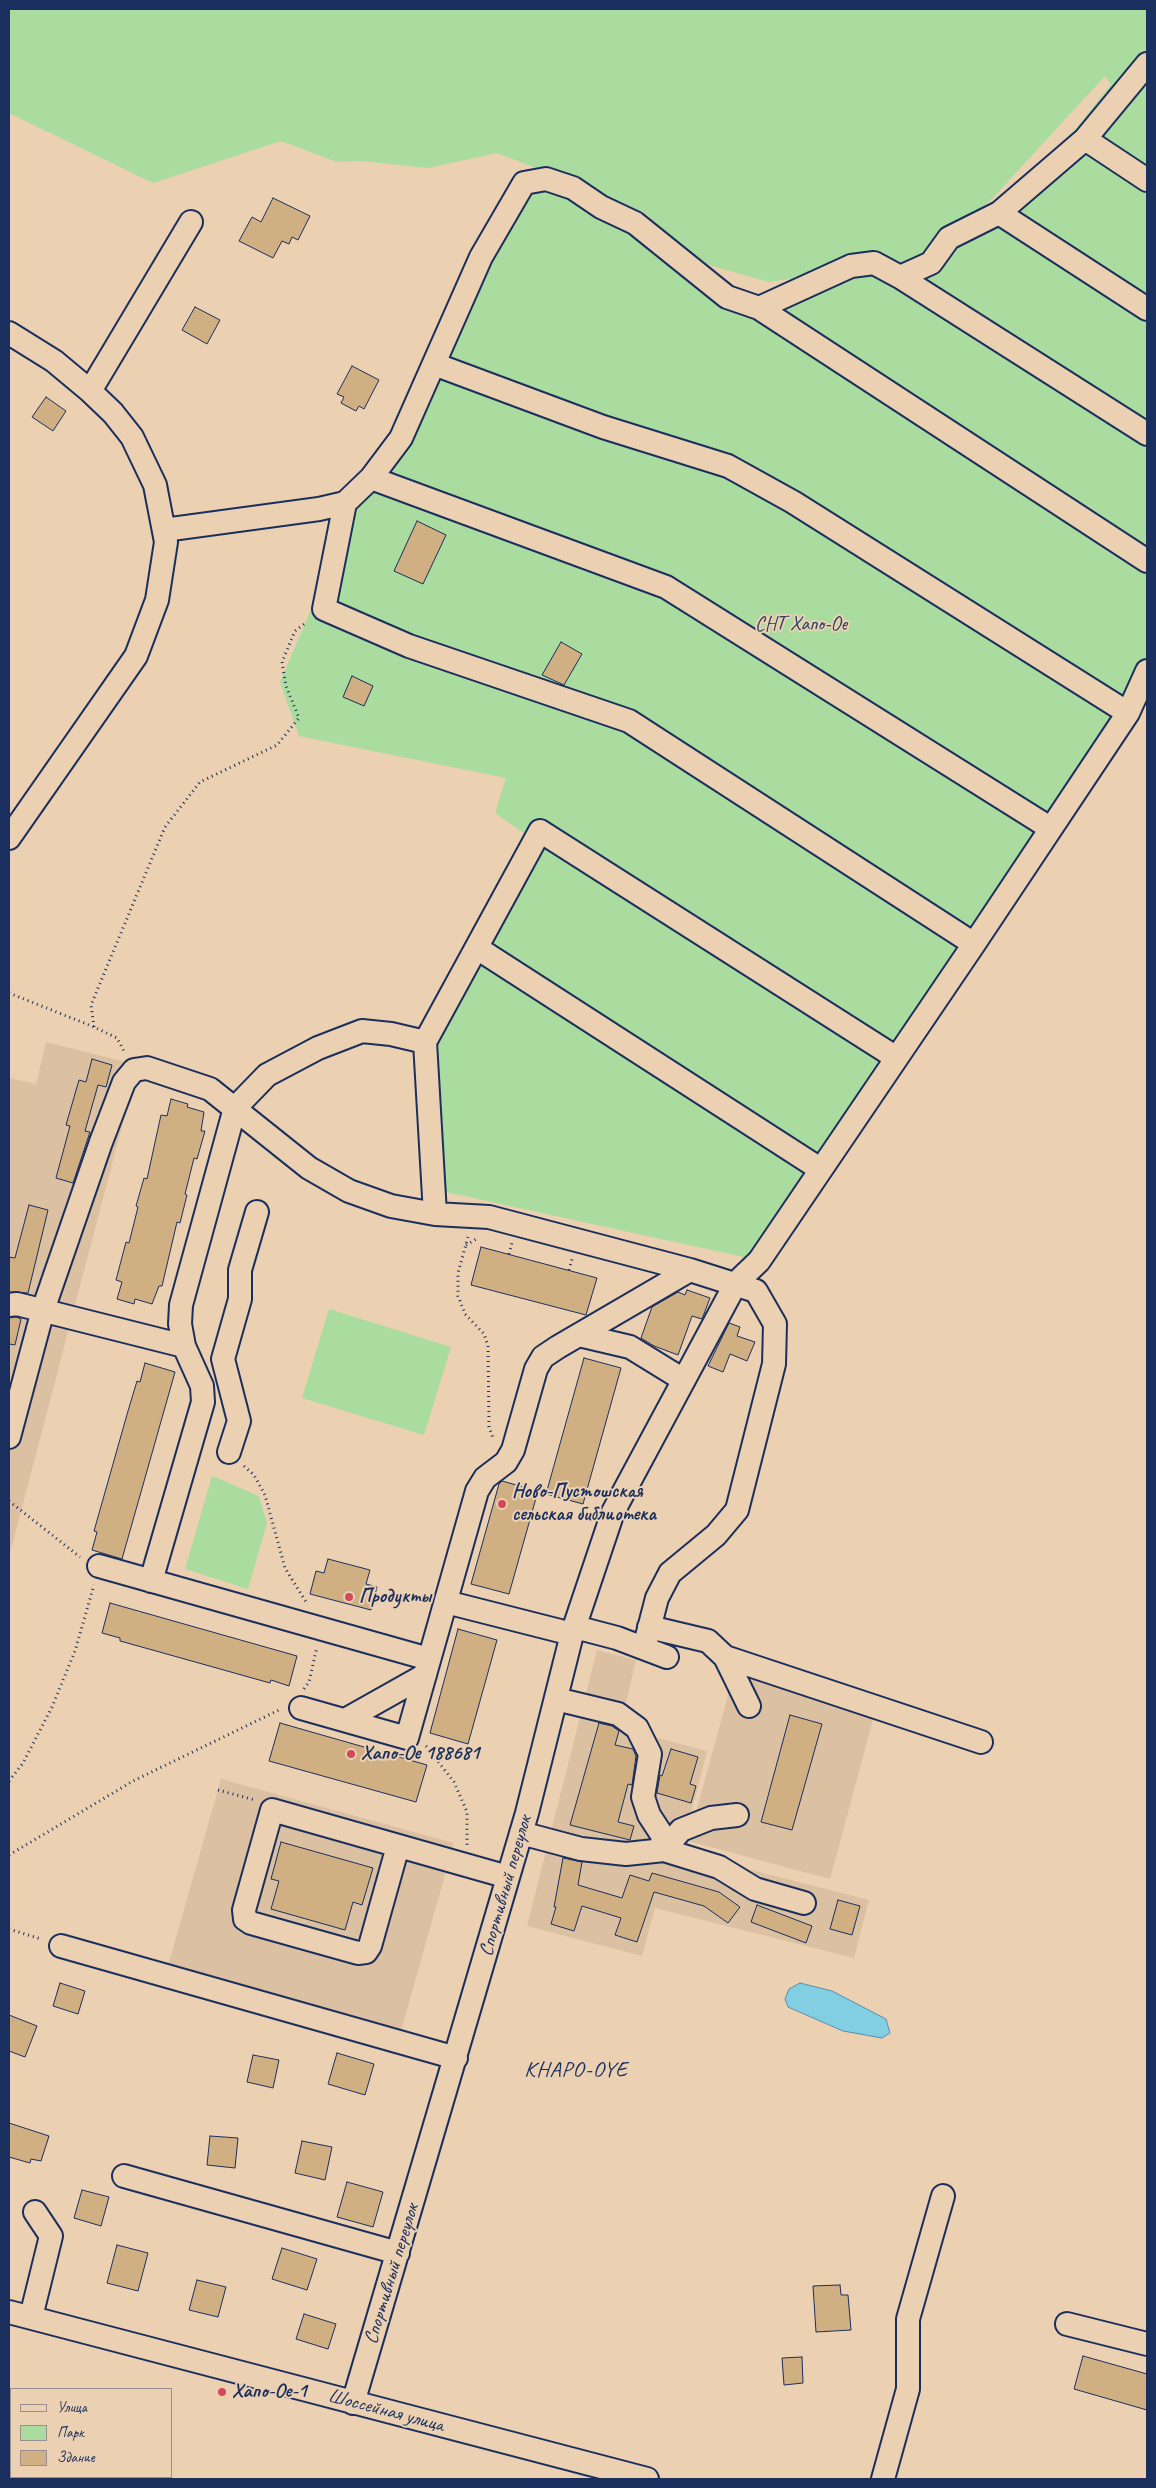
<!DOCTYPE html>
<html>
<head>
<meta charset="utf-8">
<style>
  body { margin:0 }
  #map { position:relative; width:1156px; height:2488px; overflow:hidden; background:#ebd0b2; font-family:Caveat,sans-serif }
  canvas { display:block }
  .frame { position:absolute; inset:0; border:10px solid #1b2f5e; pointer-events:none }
  .legend { position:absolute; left:10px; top:2388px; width:162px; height:90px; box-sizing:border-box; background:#ebd0b2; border:1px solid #989090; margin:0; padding:6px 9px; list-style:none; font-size:15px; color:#1b2f5e }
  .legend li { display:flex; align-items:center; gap:10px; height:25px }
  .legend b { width:25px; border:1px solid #989090 }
</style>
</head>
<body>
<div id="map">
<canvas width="1156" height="2488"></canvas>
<div class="frame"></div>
<ul class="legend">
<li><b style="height:6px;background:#ebd0b2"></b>Улица</li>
<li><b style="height:14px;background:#a9dc9e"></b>Парк</li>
<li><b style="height:14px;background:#d0af83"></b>Здание</li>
</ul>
</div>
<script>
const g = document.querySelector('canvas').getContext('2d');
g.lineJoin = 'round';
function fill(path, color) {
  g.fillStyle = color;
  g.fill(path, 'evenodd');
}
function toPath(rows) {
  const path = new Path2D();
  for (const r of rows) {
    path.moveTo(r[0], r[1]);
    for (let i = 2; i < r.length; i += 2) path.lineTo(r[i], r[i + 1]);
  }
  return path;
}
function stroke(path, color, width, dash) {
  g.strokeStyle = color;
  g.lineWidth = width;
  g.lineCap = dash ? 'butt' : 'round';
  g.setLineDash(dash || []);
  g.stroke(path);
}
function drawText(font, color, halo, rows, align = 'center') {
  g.font = font + ' Caveat,sans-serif';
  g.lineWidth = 4;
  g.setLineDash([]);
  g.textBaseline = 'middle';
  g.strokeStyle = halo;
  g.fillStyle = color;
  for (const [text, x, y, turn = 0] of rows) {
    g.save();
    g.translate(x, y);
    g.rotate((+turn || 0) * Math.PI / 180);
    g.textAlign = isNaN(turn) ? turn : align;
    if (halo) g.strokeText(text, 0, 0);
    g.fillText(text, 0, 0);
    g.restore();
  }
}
const built = toPath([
  [46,1042,138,1065,9,1557,9,1078,36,1084],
  [597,1650,636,1660,625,1707,657,1738,707,1751,681,1852,869,1900,854,1958,655,1908,642,1956,527,1926],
  [734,1674,875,1712,830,1879,688,1841],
  [221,1779,454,1843,401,2031,168,1966]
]);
const green = toPath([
  [9,9,1147,9,1147,695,1124,739,825,1174,771,1263,423,1187,421,1031,531,838,495,813,506,778,299,736,280,682,354,509,532,187,549,173,497,153,428,168,361,161,337,162,281,141,153,183,9,113],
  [1105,76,1111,84,1075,130,1004,196,977,210,989,202],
  [562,178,645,213,698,262,769,282,801,277,758,296,727,290],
  [329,1309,451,1347,424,1435,302,1398],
  [212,1476,259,1496,267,1523,248,1589,185,1569]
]);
const water = toPath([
  [800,1983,832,1991,886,2019,890,2033,882,2038,843,2031,788,2007,785,1999,789,1989,800,1983]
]);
const building = toPath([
  [273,198,310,216,298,240,292,237,289,244,282,241,273,258,239,241,252,217,261,222,273,198],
  [195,307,220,320,207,344,182,330,195,307],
  [352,366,379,380,364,409,359,406,356,411,341,403,344,397,337,394,352,366],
  [46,397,66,411,53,431,32,417,46,397],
  [417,521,446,535,423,584,394,571,417,521],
  [561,642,582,654,564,685,542,675,561,642],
  [352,676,373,686,364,706,343,697,352,676],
  [92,1059,112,1065,106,1087,98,1085,85,1131,90,1132,73,1183,56,1178,70,1126,66,1125,79,1080,86,1082,92,1059],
  [171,1099,188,1104,187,1107,204,1112,201,1131,205,1131,197,1159,194,1158,185,1194,187,1195,180,1223,177,1222,162,1286,159,1286,152,1304,135,1299,134,1304,117,1299,122,1282,116,1280,126,1242,129,1243,138,1207,136,1206,144,1178,147,1179,161,1115,167,1116,171,1099],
  [29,1205,48,1210,28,1293,9,1292,9,1257,15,1258,29,1205],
  [481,1247,597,1278,586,1315,471,1285,481,1247],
  [687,1290,710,1298,702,1319,692,1316,678,1355,654,1346,641,1338,652,1307,678,1292,685,1295,687,1290],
  [16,1317,21,1319,15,1345,9,1344,9,1318,16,1317],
  [729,1323,740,1327,737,1336,755,1342,747,1361,730,1354,723,1372,708,1366,729,1323],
  [584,1358,621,1368,583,1504,546,1494,584,1358],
  [145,1363,175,1372,122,1559,92,1550,97,1532,94,1531,128,1411,137,1381,140,1382,145,1363],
  [502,1481,538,1491,509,1594,471,1584,499,1484,502,1481],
  [328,1559,370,1570,366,1584,377,1587,371,1610,310,1594,316,1571,324,1573,328,1559],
  [110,1603,297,1656,289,1686,271,1680,270,1683,156,1651,120,1641,120,1638,102,1633,110,1603],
  [458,1629,497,1640,468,1744,430,1733,458,1629],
  [790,1715,822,1724,792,1830,761,1822,790,1715],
  [280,1723,427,1765,416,1802,269,1761,280,1723],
  [599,1723,612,1726,619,1731,615,1745,633,1749,636,1756,632,1785,628,1784,618,1822,634,1826,630,1840,570,1825,599,1723],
  [671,1749,698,1757,690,1784,696,1786,691,1803,657,1793,660,1775,662,1776,671,1749],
  [281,1842,373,1868,362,1905,353,1902,345,1930,271,1909,279,1881,271,1879,281,1842],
  [563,1858,582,1862,578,1885,622,1898,630,1875,649,1881,652,1873,719,1892,740,1907,728,1923,704,1906,654,1892,637,1942,615,1935,621,1918,582,1906,574,1931,551,1924,556,1907,554,1907,563,1858],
  [838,1900,860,1906,852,1935,830,1929,838,1900],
  [757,1905,812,1926,806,1943,751,1922,757,1905],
  [60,1983,85,1991,78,2014,53,2006,60,1983],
  [9,2015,37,2026,25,2057,9,2051,9,2015],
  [337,2053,374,2064,365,2095,328,2084,337,2053],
  [253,2055,279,2060,273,2088,247,2082,253,2055],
  [9,2123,49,2136,41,2161,31,2159,30,2163,9,2157,9,2123],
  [210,2136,238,2138,235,2168,207,2165,210,2136],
  [302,2141,332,2147,325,2180,295,2173,302,2141],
  [347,2182,383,2192,373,2227,337,2217,347,2182],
  [82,2190,109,2197,101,2226,74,2218,82,2190],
  [117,2245,148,2253,138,2291,107,2283,117,2245],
  [282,2248,317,2259,307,2290,272,2279,282,2248],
  [197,2280,226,2287,218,2317,189,2310,197,2280],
  [840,2285,841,2295,848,2295,851,2330,816,2332,813,2286,840,2285],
  [304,2314,336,2324,328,2349,296,2339,304,2314],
  [1083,2356,1147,2374,1147,2410,1074,2389,1083,2356],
  [802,2357,803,2383,784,2385,782,2358,802,2357]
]);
const path = toPath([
  [9,993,94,1027,117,1038,125,1053],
  [94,1027,91,1005,165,827,200,782,277,745,299,718,286,686,282,662,295,631,307,622],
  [468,1237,458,1273,458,1296,465,1314,484,1334,488,1346,489,1427,493,1438],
  [466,1245,478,1238],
  [509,1254,512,1243],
  [569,1270,572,1259],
  [244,1466,254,1475,265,1495,285,1568,306,1602],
  [9,1501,80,1557],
  [304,1689,309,1682,317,1647],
  [426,1746,454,1782,467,1812,467,1845],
  [9,1781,23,1763,52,1707,75,1651,94,1585],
  [218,1790,255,1800],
  [9,1855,133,1781,281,1709],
  [9,1929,41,1939]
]);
const minor = toPath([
  [1085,139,1147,180],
  [999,213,1147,309],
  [900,277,1147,434],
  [759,308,1147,561],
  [9,333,54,361,90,391,113,413,132,437,155,485,166,542,157,600,136,656,9,838],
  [434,364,603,427,728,466,793,502,1128,713],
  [90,391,191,222],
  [371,478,666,587,1050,828],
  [345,503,324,609,409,646,629,721,974,944],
  [164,530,319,509,345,503,371,478,401,438,481,257,524,183,546,179,573,188,601,207,635,223,727,297,759,308,851,266,874,263,900,277,931,263,949,238,999,213,1085,139,1147,64],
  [477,948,820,1169],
  [435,1214,425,1042,540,831,895,1057],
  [9,1305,17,1304,184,1346],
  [579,1335,630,1347,682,1379],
  [9,1437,43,1310,101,1142,124,1082,134,1070,147,1068,210,1089,309,1168,349,1191,391,1206,435,1214,489,1217,690,1270,756,1291,775,1324,774,1364,737,1510,716,1535,670,1573,657,1598,644,1648],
  [229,1452,239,1421,223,1359,240,1299,240,1270,257,1212],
  [99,1566,429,1659],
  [151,1581,203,1402,202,1386,184,1346,180,1324,181,1305,235,1108,267,1075,318,1048,362,1031,391,1034,425,1042],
  [446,1602,572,1634],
  [575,1627,617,1638,667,1657],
  [649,1627,708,1641,725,1657,749,1706],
  [725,1657,981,1742],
  [556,1699,618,1714,637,1728,650,1754,643,1797,649,1815,662,1835,664,1850],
  [301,1708,407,1738,477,1491,485,1478,506,1462,513,1450,536,1369,543,1357,558,1347,690,1270],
  [345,1720,425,1675],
  [521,1833,581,1849,626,1854,664,1850,719,1867,755,1889,804,1903],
  [398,1846,370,1946,366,1952,358,1953,251,1923,245,1919,244,1910,272,1810,508,1877],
  [664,1850,681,1830,711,1818,737,1815],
  [61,1946,456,2058],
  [124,2176,398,2253],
  [9,2312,647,2479],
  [31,2317,51,2236,35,2212],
  [1067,2324,1147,2344],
  [353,2403,527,1813,572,1634,613,1512,736,1283,759,1261,974,944,1128,713,1147,671],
  [883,2479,908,2389,908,2319,943,2196]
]);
const markers = [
  [502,1504,5,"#d1495b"],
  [349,1597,5,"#d1495b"],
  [351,1754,5,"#d1495b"],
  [222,2392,5,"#d1495b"]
];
const parkNames = [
  ["СНТ Хапо-Ое",801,625]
];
const poiNames = [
  ["Ново-Пустошская",512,1492],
  ["сельская библиотека",512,1515],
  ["Продукты",359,1597],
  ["Хапо-Ое 188681",361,1754],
  ["Хапо-Ое-1",232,2392]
];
const streetNames = [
  ["Спортивный переулок",506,1886,-74],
  ["Спортивный переулок",392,2274,-73],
  ["Шоссейная улица",386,2411,15]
];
const quarterNames = [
  ["KHAPO-OYE",576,2070]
];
fill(built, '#dbc0a1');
fill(green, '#a9dc9e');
fill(water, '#82cee2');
stroke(water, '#598ead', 1);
fill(building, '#d0af83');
stroke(building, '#1b2f5e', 1);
stroke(minor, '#1b2f5e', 26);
stroke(path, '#1b2f5e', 3, [1, 4]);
stroke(minor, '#ebd0b2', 22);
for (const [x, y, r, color] of markers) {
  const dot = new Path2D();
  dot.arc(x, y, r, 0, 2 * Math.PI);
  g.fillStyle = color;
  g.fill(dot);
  stroke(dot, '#ebd0b2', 2);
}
drawText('20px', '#294064', '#ebd0b2', parkNames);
drawText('bold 20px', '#1b2f5e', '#ebd0b2', poiNames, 'left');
drawText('20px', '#1b2f5e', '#ebd0b2', streetNames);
g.letterSpacing = '1px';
drawText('22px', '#1b2f5e', '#ebd0b2', quarterNames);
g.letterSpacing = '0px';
</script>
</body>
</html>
